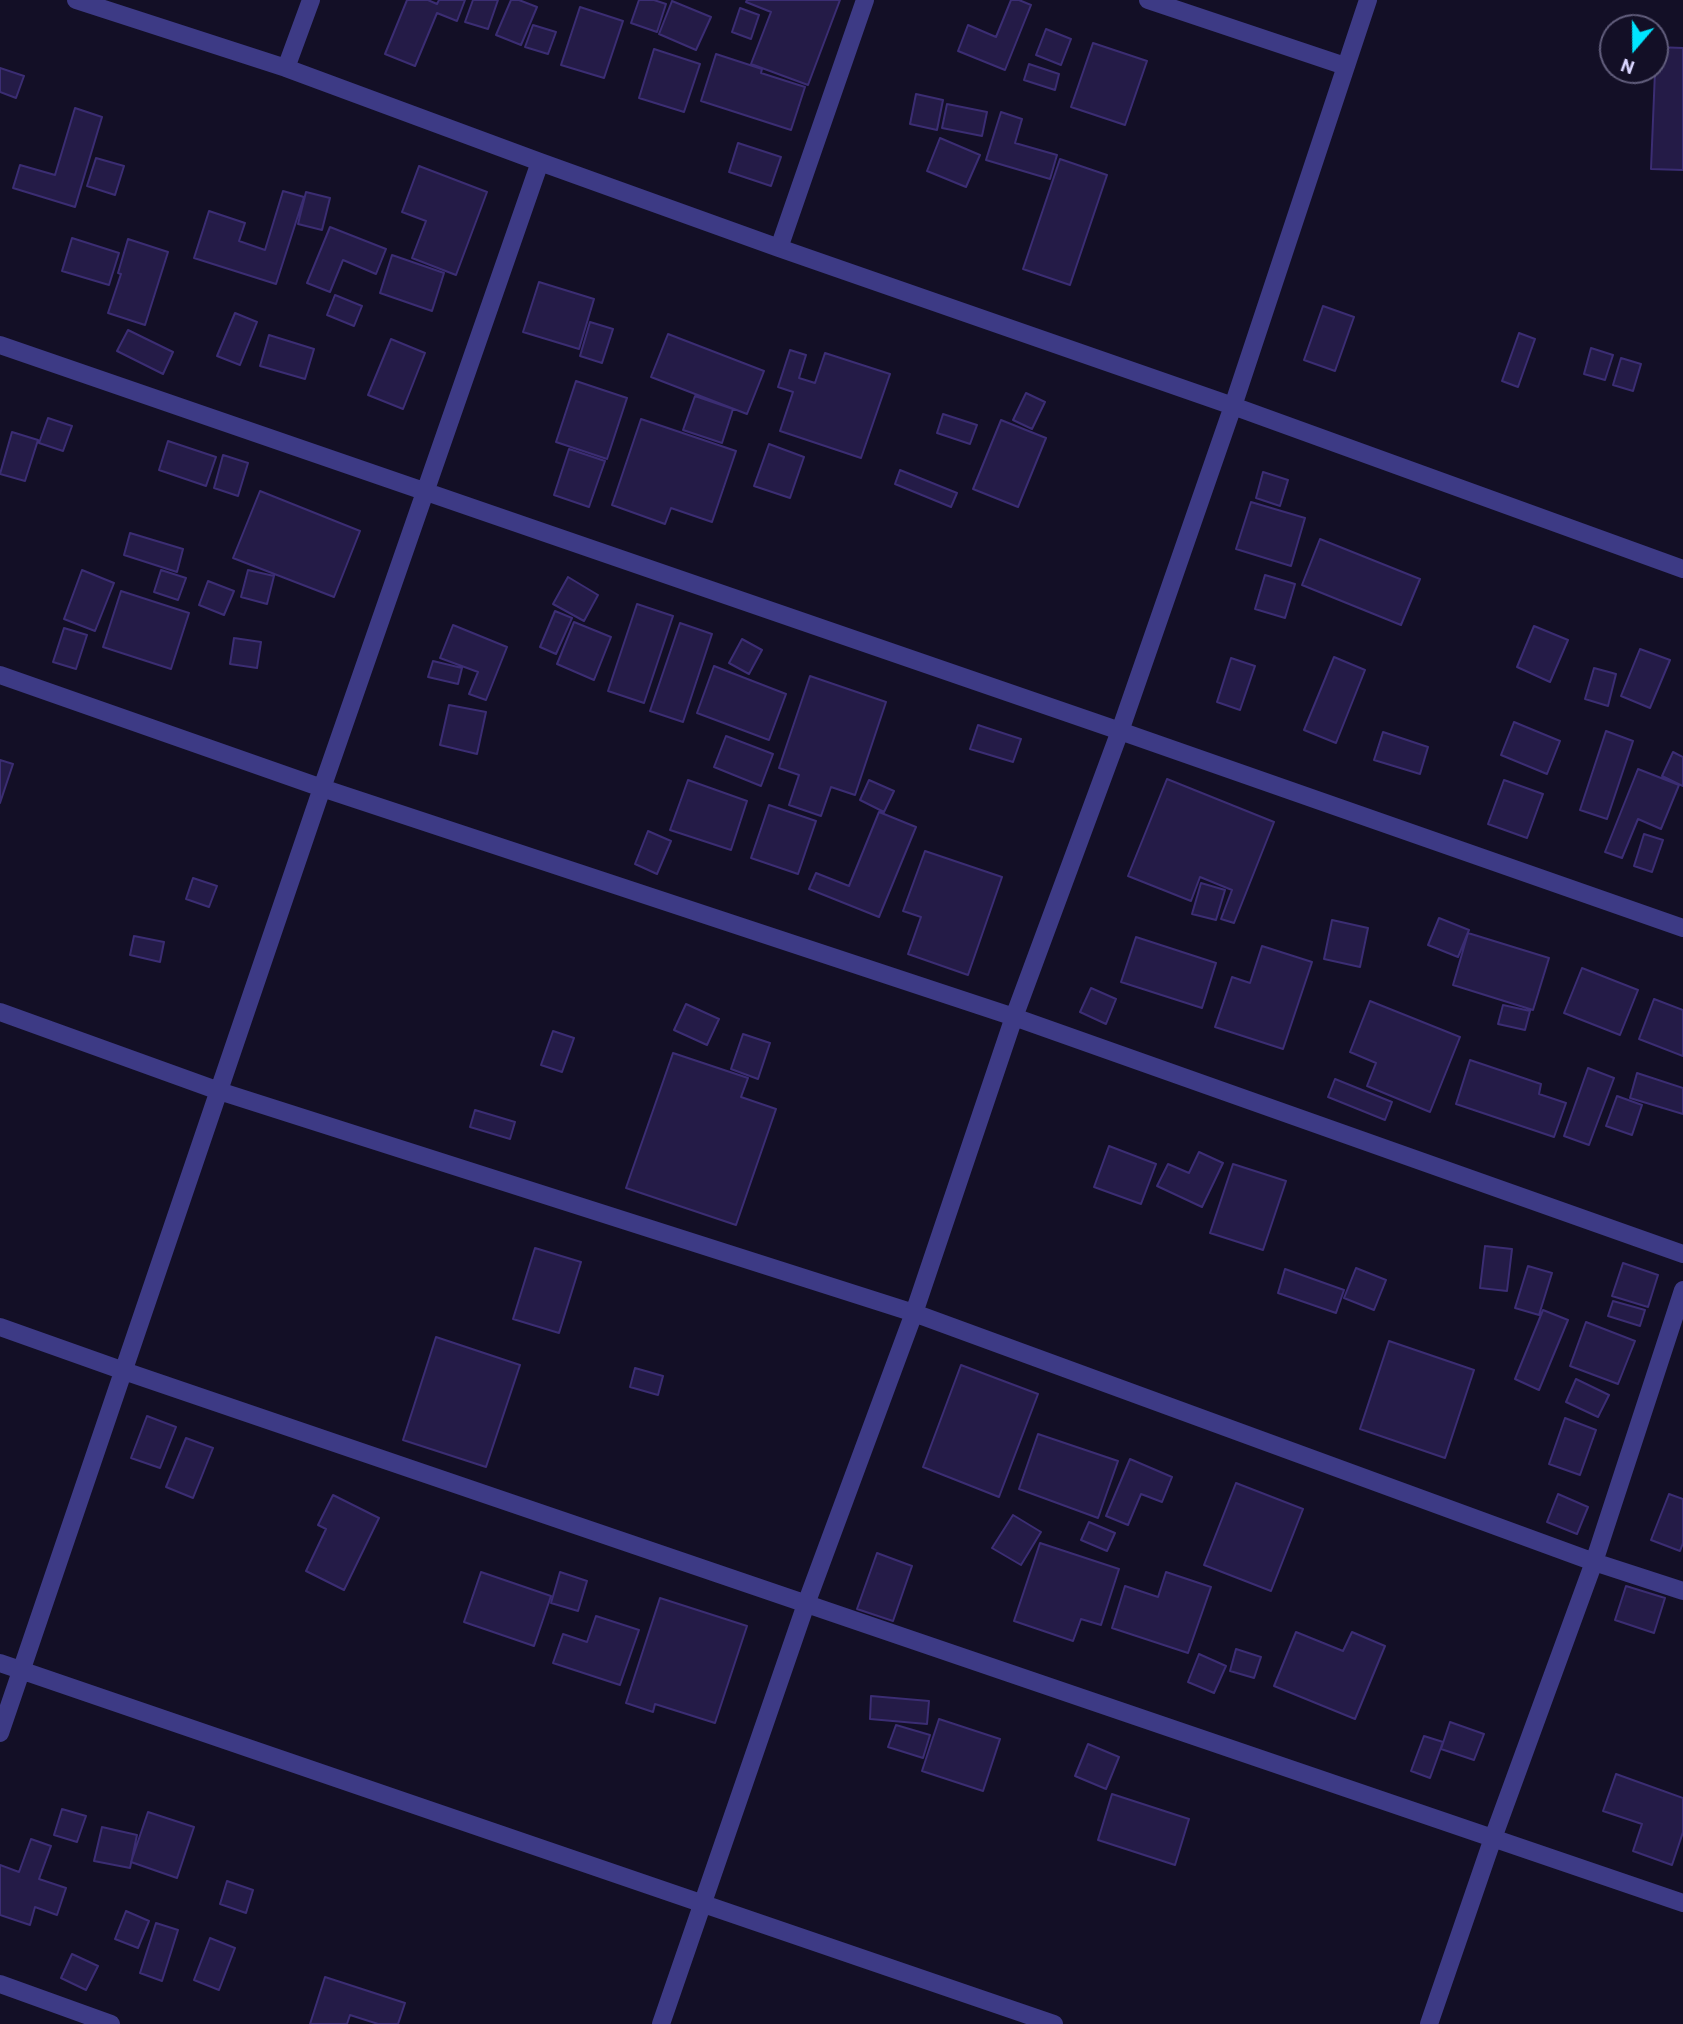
<!DOCTYPE html>
<html>
<head>
<meta charset="utf-8">
<style>
  body { margin:0 }
  #map { position:relative; width:1683px; height:2024px; overflow:hidden; background:#130f26; font-family:Barlow,sans-serif }
  canvas { display:block }
  .north { position:absolute; left:1599px; top:14px; width:70px; height:70px; box-sizing:border-box; background:#130f26; border:2px solid #625e7d; border-radius:50%; rotate:200deg; font-size:19px; font-weight:700; line-height:28px; text-align:center; color:#d9d4ff }
  .north::after { content:''; display:block; margin:auto; width:24px; height:32px; background:#00e5ff; clip-path:polygon(50% 0,100% 100%,50% 72%,0 100%) }
</style>
</head>
<body>
<div id="map">
<canvas width="1683" height="2024"></canvas>
<div class="north">N</div>
</div>
<script>
const g = document.querySelector('canvas').getContext('2d');
g.lineJoin = 'round';
function fill(path, color) {
  g.fillStyle = color;
  g.fill(path, 'evenodd');
}
function toPath(rows) {
  const path = new Path2D();
  for (const r of rows) {
    path.moveTo(r[0], r[1]);
    for (let i = 2; i < r.length; i += 2) path.lineTo(r[i], r[i + 1]);
  }
  return path;
}
function stroke(path, color, width, dash) {
  g.strokeStyle = color;
  g.lineWidth = width;
  g.lineCap = dash ? 'butt' : 'round';
  g.setLineDash(dash || []);
  g.stroke(path);
}
const building = toPath([
  [407,0,428,0,437,4,439,0,465,0,457,21,437,13,415,66,385,54,407,0],
  [473,0,498,0,488,29,465,22,473,0],
  [511,0,519,0,537,7,521,45,496,35,511,0],
  [639,0,654,0,666,4,657,32,631,23,639,0],
  [747,0,840,0,808,85,751,64,771,12,746,2,747,0],
  [1011,0,1019,0,1031,5,1005,70,958,51,968,25,996,37,1011,0],
  [672,1,711,17,696,50,659,34,672,1],
  [580,7,623,21,604,78,561,65,580,7],
  [740,8,759,15,751,39,732,32,740,8],
  [533,25,556,32,548,54,525,47,533,25],
  [1046,29,1071,39,1061,65,1036,55,1046,29],
  [1093,43,1147,61,1125,125,1071,107,1093,43],
  [1656,47,1683,48,1683,170,1651,169,1656,47],
  [654,49,700,64,684,112,639,98,654,49],
  [716,54,762,69,761,73,805,87,791,130,701,101,716,54],
  [1029,64,1059,74,1055,90,1024,80,1029,64],
  [0,68,24,76,16,98,0,92,0,68],
  [916,94,943,100,937,130,910,124,916,94],
  [947,104,987,112,982,136,942,128,947,104],
  [75,108,102,117,75,207,13,188,20,165,55,175,75,108],
  [1001,112,1022,119,1015,143,1057,155,1050,179,986,160,1001,112],
  [940,138,980,155,966,187,927,171,940,138],
  [738,143,781,157,771,186,729,172,738,143],
  [96,158,124,166,115,195,87,186,96,158],
  [1060,159,1107,175,1070,285,1023,269,1060,159],
  [419,166,487,192,456,275,412,258,426,221,402,212,419,166],
  [283,191,304,197,276,284,194,258,209,211,245,223,239,241,265,250,283,191],
  [306,192,330,198,322,230,298,224,306,192],
  [330,227,386,249,376,274,343,260,330,292,307,283,330,227],
  [72,238,119,253,109,285,62,271,72,238],
  [128,239,168,252,145,325,108,313,121,274,118,273,128,239],
  [392,255,444,273,432,311,380,293,392,255],
  [539,282,594,299,579,349,523,332,539,282],
  [335,295,362,306,354,326,327,315,335,295],
  [1323,306,1354,317,1335,371,1304,360,1323,306],
  [235,313,257,322,240,365,217,356,235,313],
  [590,322,613,329,602,363,580,356,590,322],
  [128,330,173,352,163,374,117,351,128,330],
  [1519,333,1535,339,1518,387,1502,381,1519,333],
  [668,334,764,371,747,414,651,377,668,334],
  [269,335,314,349,305,379,260,366,269,335],
  [391,339,425,353,403,409,368,395,391,339],
  [1591,348,1613,355,1605,380,1584,374,1591,348],
  [790,350,806,355,799,378,815,383,825,353,890,374,861,458,780,431,793,392,778,387,790,350],
  [1621,358,1641,364,1633,391,1613,385,1621,358],
  [576,381,627,398,607,459,556,442,576,381],
  [1026,393,1045,402,1032,429,1013,420,1026,393],
  [695,396,733,409,722,443,683,430,695,396],
  [943,414,977,425,970,444,937,433,943,414],
  [48,418,72,426,63,451,39,443,48,418],
  [641,419,736,451,712,522,671,508,665,524,612,505,641,419],
  [1001,420,1046,438,1018,507,973,489,1001,420],
  [12,432,38,440,25,481,0,474,12,432],
  [168,441,216,457,206,486,159,470,168,441],
  [769,444,804,457,790,498,754,486,769,444],
  [569,449,605,461,589,507,554,495,569,449],
  [223,455,248,463,238,496,214,488,223,455],
  [900,470,957,493,951,507,895,484,900,470],
  [1263,472,1288,480,1280,506,1256,498,1263,472],
  [260,491,360,531,334,597,233,558,260,491],
  [1251,502,1305,518,1291,566,1236,549,1251,502],
  [130,533,183,549,177,572,124,555,130,533],
  [1320,539,1420,579,1401,625,1302,585,1320,539],
  [82,570,114,583,95,631,64,619,82,570],
  [161,570,186,578,178,600,154,592,161,570],
  [248,570,274,576,267,604,241,597,248,570],
  [1265,575,1295,584,1285,618,1255,609,1265,575],
  [568,577,598,595,584,621,553,604,568,577],
  [208,581,234,591,224,615,199,605,208,581],
  [121,591,189,613,171,669,103,647,121,591],
  [637,604,673,616,644,703,608,691,637,604],
  [555,611,572,618,556,654,540,647,555,611],
  [574,622,611,637,594,680,557,664,574,622],
  [680,623,712,634,683,722,650,711,680,623],
  [453,625,507,647,486,700,469,694,478,672,440,658,453,625],
  [1534,626,1568,640,1550,682,1517,667,1534,626],
  [64,628,87,635,76,669,53,662,64,628],
  [234,638,261,642,257,668,230,664,234,638],
  [742,639,762,650,749,674,729,663,742,639],
  [1640,649,1670,660,1650,708,1621,696,1640,649],
  [1334,657,1365,670,1336,743,1304,730,1334,657],
  [1231,658,1255,666,1240,710,1217,702,1231,658],
  [433,661,462,668,458,684,428,677,433,661],
  [714,666,786,694,769,740,697,713,714,666],
  [1594,668,1616,674,1608,706,1585,699,1594,668],
  [810,676,886,702,855,795,831,787,821,816,789,805,799,775,779,768,810,676],
  [449,705,486,712,477,754,440,745,449,705],
  [1514,722,1560,741,1547,774,1501,755,1514,722],
  [978,725,1021,739,1013,762,970,749,978,725],
  [1606,731,1633,741,1607,819,1580,810,1606,731],
  [1383,732,1428,747,1420,774,1374,760,1383,732],
  [726,736,773,754,761,786,714,767,726,736],
  [1673,752,1683,757,1683,786,1662,776,1673,752],
  [0,760,13,764,0,803,0,760],
  [1638,769,1679,785,1661,829,1638,819,1622,858,1605,852,1638,769],
  [1167,779,1274,822,1234,923,1221,919,1232,890,1200,877,1191,901,1128,876,1167,779],
  [688,780,747,801,731,850,670,830,688,780],
  [869,780,894,791,884,812,860,800,869,780],
  [1504,780,1543,794,1527,838,1488,824,1504,780],
  [769,805,816,821,798,874,751,858,769,805],
  [879,812,916,827,879,917,809,889,816,873,849,886,879,812],
  [648,831,671,841,657,874,635,864,648,831],
  [1644,834,1663,840,1652,872,1634,866,1644,834],
  [925,851,1002,877,968,975,908,954,921,917,903,911,925,851],
  [193,878,217,886,209,907,186,899,193,878],
  [1201,883,1225,890,1216,920,1192,914,1201,883],
  [1439,918,1469,930,1458,957,1428,945,1439,918],
  [1332,920,1368,928,1360,967,1324,959,1332,920],
  [1468,933,1549,958,1533,1010,1453,985,1468,933],
  [134,936,164,942,160,962,130,955,134,936],
  [1136,937,1216,963,1202,1008,1121,982,1136,937],
  [1262,946,1312,962,1283,1049,1215,1027,1232,977,1250,983,1262,946],
  [1582,968,1638,990,1620,1035,1564,1013,1582,968],
  [1091,988,1116,999,1106,1024,1080,1012,1091,988],
  [1654,999,1683,1010,1683,1056,1639,1039,1654,999],
  [1370,1001,1460,1037,1430,1112,1367,1086,1376,1063,1350,1052,1370,1001],
  [686,1004,719,1019,707,1045,674,1030,686,1004],
  [1503,1005,1530,1011,1525,1030,1498,1024,1503,1005],
  [553,1031,574,1038,562,1072,541,1065,553,1031],
  [743,1034,770,1043,758,1079,731,1069,743,1034],
  [673,1053,748,1078,741,1097,776,1109,736,1225,626,1188,673,1053],
  [1470,1060,1541,1084,1539,1094,1566,1103,1554,1137,1456,1104,1470,1060],
  [1588,1068,1614,1078,1589,1145,1564,1136,1588,1068],
  [1637,1073,1683,1088,1683,1114,1630,1098,1637,1073],
  [1335,1079,1392,1102,1385,1120,1328,1097,1335,1079],
  [1617,1096,1642,1105,1632,1135,1606,1126,1617,1096],
  [475,1110,515,1122,510,1139,470,1127,475,1110],
  [1109,1146,1156,1164,1141,1204,1094,1187,1109,1146],
  [1199,1152,1223,1163,1202,1207,1157,1186,1168,1164,1189,1173,1199,1152],
  [1233,1164,1286,1181,1263,1250,1210,1233,1233,1164],
  [1485,1246,1512,1249,1507,1291,1480,1288,1485,1246],
  [535,1248,581,1262,559,1333,513,1319,535,1248],
  [1623,1263,1658,1275,1648,1307,1612,1296,1623,1263],
  [1528,1266,1552,1273,1539,1315,1515,1308,1528,1266],
  [1356,1268,1386,1280,1374,1310,1344,1298,1356,1268],
  [1285,1269,1344,1290,1336,1313,1278,1293,1285,1269],
  [1613,1301,1645,1310,1640,1326,1608,1316,1613,1301],
  [1543,1310,1568,1320,1539,1390,1515,1379,1543,1310],
  [1586,1322,1635,1341,1618,1384,1570,1366,1586,1322],
  [436,1337,520,1365,486,1467,403,1440,436,1337],
  [1389,1341,1474,1370,1445,1458,1360,1429,1389,1341],
  [961,1365,1038,1394,999,1497,923,1467,961,1365],
  [635,1368,663,1376,658,1395,630,1387,635,1368],
  [1576,1379,1609,1395,1598,1417,1566,1402,1576,1379],
  [147,1416,176,1427,160,1468,131,1458,147,1416],
  [1565,1418,1596,1430,1580,1475,1549,1464,1565,1418],
  [1038,1434,1118,1461,1098,1518,1019,1489,1038,1434],
  [186,1438,213,1448,193,1498,166,1487,186,1438],
  [1130,1459,1172,1477,1162,1502,1141,1494,1128,1525,1106,1516,1130,1459],
  [1236,1483,1303,1509,1271,1591,1204,1565,1236,1483],
  [1558,1494,1588,1507,1577,1534,1547,1522,1558,1494],
  [1669,1494,1683,1499,1683,1543,1680,1551,1651,1540,1669,1494],
  [333,1495,379,1518,344,1590,306,1571,326,1529,318,1525,333,1495],
  [1013,1515,1041,1532,1021,1565,992,1548,1013,1515],
  [1089,1522,1115,1533,1107,1551,1081,1540,1089,1522],
  [1040,1543,1119,1569,1101,1625,1081,1619,1073,1641,1014,1621,1040,1543],
  [877,1553,912,1566,893,1621,857,1609,877,1553],
  [481,1572,551,1596,534,1646,464,1622,481,1572],
  [560,1572,587,1581,578,1611,551,1603,560,1572],
  [1166,1572,1211,1587,1188,1653,1112,1628,1125,1586,1158,1597,1166,1572],
  [1626,1586,1665,1598,1654,1633,1615,1620,1626,1586],
  [660,1598,747,1626,715,1723,655,1704,653,1712,626,1703,660,1598],
  [596,1616,639,1630,620,1685,553,1663,563,1634,587,1642,596,1616],
  [1296,1632,1343,1651,1352,1632,1385,1646,1355,1719,1274,1686,1296,1632],
  [1236,1649,1261,1657,1254,1678,1230,1671,1236,1649],
  [1199,1654,1226,1666,1214,1693,1188,1682,1199,1654],
  [871,1696,929,1701,927,1724,870,1719,871,1696],
  [939,1719,1000,1739,983,1791,922,1771,939,1719],
  [1450,1722,1484,1734,1474,1760,1441,1749,1450,1722],
  [896,1725,930,1735,923,1758,888,1747,896,1725],
  [1424,1736,1443,1742,1430,1778,1411,1771,1424,1736],
  [1088,1744,1119,1757,1106,1789,1075,1776,1088,1744],
  [1616,1774,1683,1798,1683,1832,1672,1865,1633,1851,1642,1824,1603,1811,1616,1774],
  [1112,1794,1189,1819,1175,1865,1098,1840,1112,1794],
  [62,1809,86,1816,77,1842,54,1835,62,1809],
  [148,1812,194,1827,177,1878,131,1862,148,1812],
  [102,1827,137,1835,130,1868,94,1861,102,1827],
  [31,1839,51,1846,39,1879,66,1888,57,1915,35,1907,30,1925,0,1915,0,1865,19,1872,31,1839],
  [227,1881,253,1890,246,1913,220,1904,227,1881],
  [126,1911,149,1921,138,1948,115,1939,126,1911],
  [156,1923,178,1930,162,1981,140,1973,156,1923],
  [210,1938,235,1948,219,1990,194,1980,210,1938],
  [72,1954,98,1966,86,1990,61,1978,72,1954],
  [325,1977,405,2003,398,2024,378,2024,350,2015,347,2024,310,2024,325,1977]
]);
const street = toPath([
  [76,0,286,68,540,162,779,248,1233,406,1683,569],
  [1148,0,1345,66],
  [286,68,311,0],
  [779,248,865,0],
  [0,345,1120,731,1683,928],
  [0,675,322,788,1014,1017,1683,1254],
  [0,1012,219,1091,914,1313,1594,1562,1683,1591],
  [0,1327,124,1371,1683,1903],
  [0,1663,1054,2024],
  [0,1733,322,788,540,162],
  [0,1984,111,2024],
  [661,2024,806,1604,914,1313,1014,1017,1120,731,1233,406,1368,0],
  [1429,2024,1493,1838,1594,1562,1683,1290]
]);
fill(building, '#241b47');
stroke(building, '#3b2d73', 2);
stroke(street, '#3d3a85', 18);
</script>
</body>
</html>
